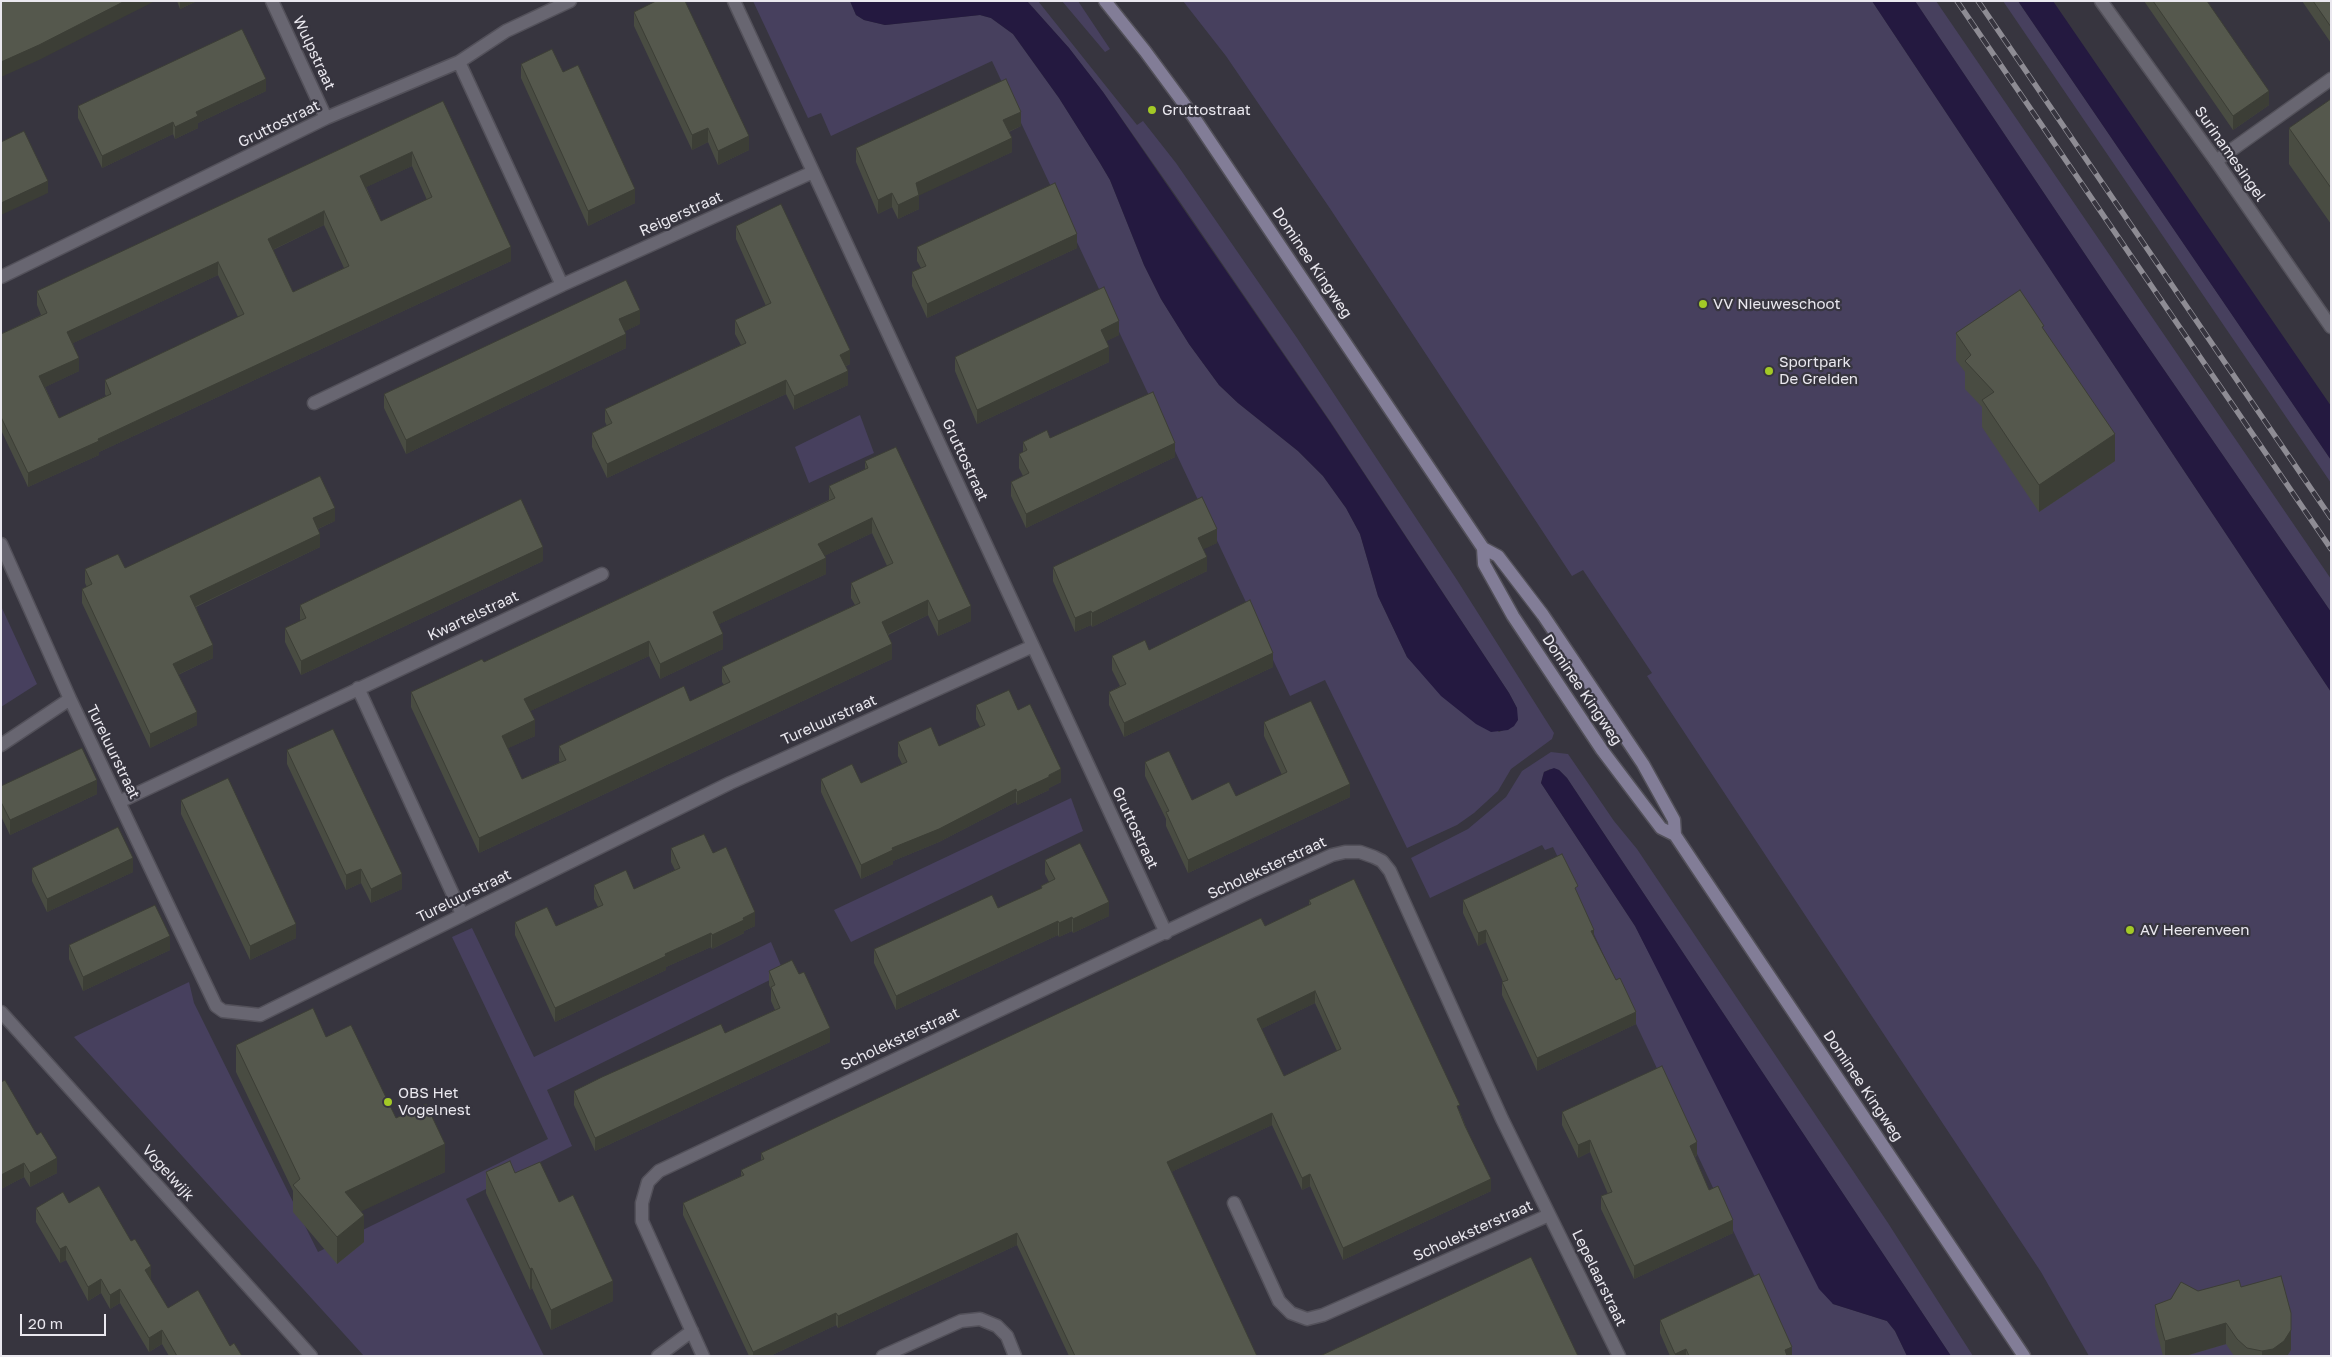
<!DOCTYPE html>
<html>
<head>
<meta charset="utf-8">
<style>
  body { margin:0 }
  #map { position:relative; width:2332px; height:1357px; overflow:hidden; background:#37353f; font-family:"Golos Text",sans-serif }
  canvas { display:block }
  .frame { position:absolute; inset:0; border:2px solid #eae8ef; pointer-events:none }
  .scale { position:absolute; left:20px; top:1314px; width:86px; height:22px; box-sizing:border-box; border:2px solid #eae8ef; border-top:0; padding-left:6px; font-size:15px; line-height:18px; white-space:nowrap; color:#eae8ef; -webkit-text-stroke:4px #37353f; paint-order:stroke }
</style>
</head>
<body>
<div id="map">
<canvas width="2332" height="1357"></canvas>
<div class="frame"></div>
<div class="scale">20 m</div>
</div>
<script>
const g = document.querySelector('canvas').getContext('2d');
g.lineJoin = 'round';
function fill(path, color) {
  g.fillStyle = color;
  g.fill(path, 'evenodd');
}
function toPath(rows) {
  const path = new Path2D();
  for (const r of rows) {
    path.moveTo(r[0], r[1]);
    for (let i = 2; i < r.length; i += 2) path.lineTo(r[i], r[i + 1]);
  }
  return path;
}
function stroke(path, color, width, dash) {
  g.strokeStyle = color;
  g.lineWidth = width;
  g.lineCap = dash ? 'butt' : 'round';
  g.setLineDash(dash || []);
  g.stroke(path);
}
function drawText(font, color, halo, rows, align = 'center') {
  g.font = font + ' "Golos Text",sans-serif';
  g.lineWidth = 4.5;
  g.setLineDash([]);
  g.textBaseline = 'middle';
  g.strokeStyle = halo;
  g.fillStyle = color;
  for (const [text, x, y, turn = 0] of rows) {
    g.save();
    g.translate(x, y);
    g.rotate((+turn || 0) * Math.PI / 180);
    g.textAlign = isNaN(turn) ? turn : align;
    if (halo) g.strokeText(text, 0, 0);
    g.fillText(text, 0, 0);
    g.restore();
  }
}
const green = toPath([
  [753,1,850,1,856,15,864,20,885,25,980,15,991,18,1013,34,1059,98,1100,163,1110,180,1144,265,1161,299,1189,344,1219,385,1238,403,1298,451,1323,476,1346,508,1360,534,1378,596,1407,657,1422,673,1499,732,1514,726,1517,708,1509,693,1330,421,1176,196,1103,92,1069,48,1027,1,1038,1,1137,125,1143,121,1176,163,1297,338,1457,580,1554,733,1552,739,1511,769,1498,791,1474,813,1457,825,1407,848,1325,680,1290,696,992,61,831,136,821,113,808,118],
  [1062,1,1078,1,1110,49,1105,52],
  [1183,1,1872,1,2331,692,2331,1356,2089,1356,2041,1272,1647,676,1652,673,1583,570,1572,576,1331,210,1226,56],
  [1915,1,1936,1,2331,579,2331,612,2109,290],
  [2003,1,2018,1,2231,313,2331,460,2331,483],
  [860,415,874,453,809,483,795,447],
  [1,606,37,684,1,707],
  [1551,752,1568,754,1614,821,1637,849,1888,1223,1973,1356,1951,1356,1567,778,1559,770,1550,769,1544,772,1541,783,1635,926,1833,1304,1887,1321,1895,1331,1907,1356,1792,1356,1553,847,1545,850,1542,845,1430,898,1411,858,1468,829,1506,797,1522,771],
  [1071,798,1083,831,851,942,834,910],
  [472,928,534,1057,771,942,784,973,547,1090,572,1146,466,1199,544,1356,364,1356,74,1037,189,982,194,1003,318,1252,548,1139,452,937]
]);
const water = toPath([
  [850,1,1027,1,1069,48,1103,92,1330,422,1509,693,1517,708,1518,720,1514,726,1508,730,1491,732,1476,724,1441,696,1407,657,1378,596,1360,534,1346,508,1323,476,1298,451,1238,403,1219,385,1189,344,1161,299,1144,265,1110,180,1100,163,1059,98,1013,34,991,18,980,15,885,25,864,20,856,15],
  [1872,1,1915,1,2109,290,2331,612,2331,692],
  [2018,1,2053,1,2331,406,2331,460],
  [1554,768,1559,770,1567,778,1951,1356,1907,1356,1895,1331,1887,1321,1833,1304,1819,1289,1635,926,1541,783,1544,772]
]);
const pedestrian = toPath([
  [2216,161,2331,79]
]);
const minor = toPath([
  [272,1,326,118],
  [734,1,1166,933],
  [2101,1,2216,161,2331,327],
  [1,277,326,118,459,62,506,31,570,1],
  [562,285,813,172],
  [314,403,562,285,459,62],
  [1,544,70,699,216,1006,223,1011,260,1015,730,783,1033,646],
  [358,688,462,914],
  [1,745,70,699],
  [119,802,602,574],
  [1,1012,311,1356],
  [1234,1203,1279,1301,1291,1313,1307,1319,1323,1315,1549,1215],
  [658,1356,692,1331],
  [703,1356,642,1221,642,1203,648,1182,659,1171,1252,891,1332,855,1345,852,1360,852,1374,857,1382,861,1390,871,1502,1119,1619,1356],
  [883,1356,961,1321,980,1319,997,1326,1007,1336,1015,1356]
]);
const secondary = toPath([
  [1105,1,1145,51,1193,116,1483,548,1498,556,1543,615,1643,764,1674,820,1675,835,1701,874,2024,1356],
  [1483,548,1484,564,1513,616,1602,750,1661,828,1675,835]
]);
const rail = toPath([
  [1957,1,2331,549],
  [1978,1,2331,518]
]);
const wall = toPath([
  [177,1,197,1,180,9],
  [2144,1,2207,1,2269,105,2233,130],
  [2302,1,2331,1,2331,43],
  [634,12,749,150,718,165,708,142,692,150,634,26],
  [521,64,563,72,635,203,588,226,521,78],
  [266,91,198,123,198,128,175,139,173,134,102,168,78,118,78,106],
  [2331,99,2331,224,2289,164,2289,128],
  [443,101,511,261,153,427,99,452,99,455,28,487,1,430,1,334,41,315,37,305,37,291],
  [412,166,427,200,381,221,366,187],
  [324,225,344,268,293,292,273,250],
  [218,275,238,317,105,380,105,394,106,396,59,418,45,387,79,371,73,343],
  [1021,126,1009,132,1012,152,919,195,919,209,898,219,892,207,878,214,856,162,856,148],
  [736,226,850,364,846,366,848,385,794,410,786,394,607,478,592,447,592,433,607,426,605,422,605,409,741,345,735,334,735,320,766,306,736,239],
  [917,247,1077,248,927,318,912,286,912,272,921,268,917,261],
  [640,324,625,331,626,348,406,454,384,408,384,394],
  [2044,330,2115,461,2039,512,1982,427,1982,407,1965,389,1965,372,1956,360,1956,333],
  [1119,335,1106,341,1109,362,977,424,955,371,955,357],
  [1050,438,1175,457,1026,528,1011,496,1011,482,1023,476,1019,468,1019,454,1023,452,1023,442],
  [865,461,971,621,938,636,928,615,888,635,892,659,479,853,411,707,411,692,484,662,829,500,829,486,865,469],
  [872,533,887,566,851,583,851,598,855,605,722,667,722,682,724,685,690,701,559,746,559,761,560,762,522,779,508,748,535,736,530,711,649,656,660,679,723,649,719,624,826,574,824,556],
  [335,521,318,529,320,547,196,607,213,658,178,675,197,725,150,748,82,603,82,589,87,587,85,583,85,569,125,568],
  [1217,543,1203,549,1207,571,1092,627,1091,625,1075,632,1053,581,1053,567],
  [543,561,301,675,285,642,285,628,301,621,300,619,300,605],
  [1149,650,1273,667,1124,737,1109,705,1109,692,1120,686,1112,670,1112,656],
  [976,705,1018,710,1061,782,1049,788,1049,790,1017,805,1016,802,939,842,893,861,893,864,861,879,821,792,821,779,861,783,902,764,898,756,898,742,939,746,980,727,976,719],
  [1264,722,1350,797,1188,873,1166,826,1166,819,1145,776,1145,762,1192,800,1236,796,1282,775,1264,736],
  [287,750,402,889,371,903,361,883,346,890,287,764],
  [1,786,97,794,10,835,1,816],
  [181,800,296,938,250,960,181,814],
  [671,848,713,853,755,926,744,931,744,933,712,949,711,947,666,967,666,970,555,1022,515,935,515,922,556,926,598,907,594,899,594,885,634,889,675,870,671,862],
  [1045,860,1109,916,1073,933,1072,931,1059,937,1058,935,896,1010,874,963,874,949,998,908,1041,889,1041,886,1049,882,1045,874],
  [32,868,133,872,47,912,32,881],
  [1578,894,1594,937,1636,1024,1537,1071,1502,995,1502,982,1503,982,1486,942,1478,946,1463,913,1463,900],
  [1309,900,1460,1112,1491,1191,1343,1260,1310,1186,1302,1190,1272,1125,1171,1172,1257,1356,1069,1356,1017,1245,838,1328,836,1325,770,1356,749,1356,683,1215,683,1203,741,1176,741,1170,761,1160,761,1153,1265,926,1309,905],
  [1315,1003,1337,1051,1284,1076,1261,1029],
  [69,945,170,950,83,991,69,959],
  [769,971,830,1042,595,1151,574,1105,574,1091,725,1033,775,1010,771,1001,771,989,769,985],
  [326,1037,396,1118,445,1172,361,1211,364,1242,337,1264,293,1212,293,1191,236,1072,236,1045],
  [1,1082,57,1173,30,1187,24,1177,1,1189],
  [1562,1112,1697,1155,1695,1157,1709,1190,1733,1233,1634,1279,1601,1209,1601,1196,1608,1194,1590,1152,1578,1158,1562,1125],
  [486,1172,515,1173,559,1202,613,1301,551,1330,532,1288,530,1290,486,1193],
  [69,1203,151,1280,168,1308,230,1346,242,1356,169,1356,162,1344,149,1352,120,1303,110,1309,101,1293,88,1301,66,1260,60,1263,36,1222,36,1208],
  [2241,1287,2291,1334,2291,1350,2287,1356,2234,1356,2226,1344,2185,1356,2163,1356,2155,1325,2155,1305,2198,1291],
  [1660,1320,1792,1356,1670,1356,1660,1333]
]);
const shadedWall = toPath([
  [125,1,155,1,39,60,1,77,1,62],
  [180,1,197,1,180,9],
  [266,79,266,91,198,123,198,128,175,139,175,127,196,112],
  [2269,91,2269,105,2233,130,2233,116],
  [1021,112,1021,126,1003,134,1003,120],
  [173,122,173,134,102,168,102,156],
  [708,128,708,142,692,150,692,135],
  [749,136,749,150,718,165,718,151],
  [1012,138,1012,152,916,197,916,183],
  [412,152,412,166,360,190,360,176],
  [48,181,48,193,1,215,1,203],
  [635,189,635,203,588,226,588,211],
  [892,193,892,207,878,214,878,200],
  [919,195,919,209,898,219,898,205],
  [324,211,324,225,268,252,268,239],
  [1077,234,1077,248,927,318,927,304],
  [511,247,511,261,153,427,99,452,99,455,28,487,28,473,153,413],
  [218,262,218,275,67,346,67,332],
  [640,310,640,324,619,334,619,319],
  [1119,321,1119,335,1101,344,1101,330],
  [626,334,626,348,406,454,406,440],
  [1109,347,1109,362,977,424,977,410],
  [850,350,850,364,840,368,840,355],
  [79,358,79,371,39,390,39,376],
  [848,371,848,385,794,410,794,396],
  [786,380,786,394,607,478,607,464],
  [2115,434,2115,461,2039,512,2039,485],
  [1175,443,1175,457,1026,528,1026,514],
  [335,508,335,521,313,531,313,518],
  [872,518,872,533,818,559,818,544],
  [1217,529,1217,543,1198,552,1198,538],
  [320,534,320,547,190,609,190,596],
  [543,547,543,561,301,675,301,661],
  [1207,557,1207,571,1092,627,1092,613],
  [826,558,826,574,713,627,713,612],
  [928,600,928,615,882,637,882,622],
  [971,606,971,621,938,636,938,621],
  [1091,611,1091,625,1075,632,1075,618],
  [723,634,723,649,660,679,660,664],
  [649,641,649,656,524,714,524,699],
  [892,644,892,659,479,853,479,838],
  [213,645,213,658,173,677,173,664],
  [1273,653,1273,667,1124,737,1124,723],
  [197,712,197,725,150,748,150,734],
  [535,720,535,736,502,751,502,736],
  [1061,769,1061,782,1049,788,1049,790,1017,805,1017,792],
  [97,780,97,794,10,835,10,820],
  [1350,784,1350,797,1188,873,1188,860],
  [1016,789,1016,802,939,842,893,861,893,864,861,879,861,865,892,848],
  [133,858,133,872,47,912,47,899],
  [361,869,361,883,346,890,346,875],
  [402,874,402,889,371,903,371,889],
  [1109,902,1109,916,1073,933,1073,919],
  [755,912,755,926,744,931,744,933,712,949,712,935,743,918],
  [1072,917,1072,931,1059,937,1059,923],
  [1058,921,1058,935,896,1010,896,996],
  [296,924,296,938,250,960,250,946],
  [1486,930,1486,942,1478,946,1478,933],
  [1594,930,1594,943,1591,931],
  [711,933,711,947,666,967,666,970,555,1022,555,1008,665,954],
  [170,936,170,950,83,991,83,977],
  [1315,991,1315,1003,1257,1031,1257,1019],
  [1636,1012,1636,1024,1537,1071,1537,1058],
  [830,1028,830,1042,595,1151,595,1138],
  [1272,1113,1272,1125,1167,1174,1167,1162],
  [1590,1140,1590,1152,1578,1158,1578,1145],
  [1697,1142,1697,1155,1690,1159,1690,1146],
  [445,1144,445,1172,345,1219,345,1192],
  [57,1158,57,1173,30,1187,30,1173],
  [24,1163,24,1177,1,1189,1,1175],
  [1310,1174,1310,1186,1302,1190,1302,1178],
  [1491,1179,1491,1191,1343,1260,1343,1248],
  [364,1215,364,1242,337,1264,337,1237],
  [1733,1220,1733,1233,1634,1279,1634,1266],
  [1017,1233,1017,1245,838,1328,838,1316],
  [66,1246,66,1260,60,1263,60,1249],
  [151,1266,151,1280,145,1284,145,1270],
  [532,1268,532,1288,530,1290,530,1269],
  [101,1279,101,1293,88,1301,88,1287],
  [613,1281,613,1301,551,1330,551,1310],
  [120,1289,120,1303,110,1309,110,1295],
  [836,1313,836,1325,770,1356,753,1356,753,1352],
  [2291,1313,2291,1350,2287,1356,2262,1356,2262,1351],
  [2226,1323,2226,1344,2185,1356,2165,1356,2165,1341],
  [162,1330,162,1344,149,1352,149,1338],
  [1792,1347,1792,1356,1785,1356,1785,1350],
  [1686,1349,1686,1356,1675,1356,1675,1354]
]);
const building = toPath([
  [1,1,125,1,39,45,1,62,1,1],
  [656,1,685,1,749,136,718,151,708,128,692,135,634,12,656,1],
  [2153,1,2207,1,2269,91,2233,116,2153,1],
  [2313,1,2331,1,2331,27,2313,1],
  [242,29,266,79,196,112,198,116,175,127,173,122,102,156,78,106,242,29],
  [552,49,563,72,578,65,635,189,588,211,521,64,552,49],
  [1006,79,1021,112,1003,120,1012,138,916,183,919,195,898,205,892,193,878,200,856,148,1006,79],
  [2331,99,2331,188,2289,128,2331,99],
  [443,101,511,247,153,413,98,439,99,441,28,473,1,417,1,334,47,313,37,291,443,101],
  [412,152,432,197,381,221,360,176,412,152],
  [324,211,349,266,293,292,268,239,324,211],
  [218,262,244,314,105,380,111,394,59,418,39,376,79,358,67,332,218,262],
  [24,131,48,181,1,203,1,142,24,131],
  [1055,183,1077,234,927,304,912,272,926,266,917,247,1055,183],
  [781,204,850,350,840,355,848,371,794,396,786,380,607,464,592,433,612,423,605,409,746,343,735,320,771,303,736,226,781,204],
  [626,280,640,310,619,319,626,334,406,440,384,394,626,280],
  [1104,287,1119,321,1101,330,1109,347,977,410,955,357,1104,287],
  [2020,290,2044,326,2042,327,2115,434,2039,485,1982,400,1994,392,1965,361,1971,355,1956,333,2020,290],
  [1153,392,1175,443,1026,514,1011,482,1029,473,1019,454,1027,450,1023,442,1047,430,1050,438,1153,392],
  [896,447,971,606,938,621,928,600,882,622,892,644,479,838,411,692,482,659,484,662,835,498,829,486,868,468,865,461,896,447],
  [872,518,893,563,851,583,860,603,722,667,730,682,690,701,684,686,559,746,566,760,522,779,502,736,535,720,524,699,649,641,660,664,723,634,713,612,826,558,818,544,872,518],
  [320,476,335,508,313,518,320,534,190,596,213,645,173,664,197,712,150,734,82,589,92,584,85,569,118,554,125,568,320,476],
  [1202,497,1217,529,1198,538,1207,557,1092,613,1091,611,1075,618,1053,567,1202,497],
  [521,499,543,547,301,661,285,628,306,618,300,605,521,499],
  [1250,600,1273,653,1124,723,1109,692,1126,684,1112,656,1145,640,1149,650,1250,600],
  [1009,690,1018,710,1030,704,1061,769,1049,775,1049,777,1017,792,1016,789,939,829,892,848,893,850,861,865,821,779,852,764,861,783,907,762,898,742,931,727,939,746,985,725,976,705,1009,690],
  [1311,701,1350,784,1188,860,1166,812,1169,811,1145,762,1169,751,1192,800,1229,782,1236,796,1287,772,1264,722,1311,701],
  [333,729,402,874,371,889,361,869,346,875,287,750,333,729],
  [82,748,97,780,10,820,1,802,1,786,82,748],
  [228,778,296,924,250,946,181,800,228,778],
  [118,827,133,858,47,899,32,868,118,827],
  [704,834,713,853,726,847,755,912,743,918,744,920,712,935,711,933,665,954,666,956,555,1008,515,922,547,907,556,926,603,905,594,885,626,870,634,889,680,868,671,848,704,834],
  [1080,843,1109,902,1073,919,1072,917,1059,923,1058,921,896,996,874,949,992,895,998,908,1042,888,1041,886,1055,879,1045,860,1080,843],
  [1562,854,1578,886,1575,888,1594,930,1591,931,1616,980,1620,978,1636,1012,1537,1058,1502,982,1508,980,1486,930,1478,933,1463,900,1562,854],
  [1354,879,1460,1105,1457,1106,1465,1126,1491,1179,1343,1248,1310,1174,1302,1178,1272,1113,1167,1162,1257,1356,1075,1356,1017,1233,838,1316,836,1313,753,1352,683,1203,744,1175,741,1170,764,1159,761,1153,1261,918,1265,926,1311,904,1309,900,1354,879],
  [1315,991,1341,1049,1284,1076,1257,1019,1315,991],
  [155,905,170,936,83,977,69,945,155,905],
  [792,960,799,974,804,972,830,1028,595,1138,574,1091,602,1077,721,1024,725,1033,780,1008,771,987,775,985,769,971,792,960],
  [313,1008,326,1037,351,1025,396,1118,426,1104,445,1144,345,1192,364,1215,337,1237,293,1185,300,1179,236,1045,313,1008],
  [1662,1066,1697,1142,1690,1146,1709,1190,1718,1186,1733,1220,1634,1266,1601,1196,1612,1192,1590,1140,1578,1145,1562,1112,1662,1066],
  [5,1080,37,1135,41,1132,57,1158,30,1173,24,1163,1,1175,1,1082,5,1080],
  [510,1161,515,1173,540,1162,559,1202,573,1195,613,1281,551,1310,532,1268,530,1269,486,1172,510,1161],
  [99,1186,131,1241,135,1239,151,1266,145,1270,168,1308,198,1290,230,1346,234,1343,242,1356,177,1356,162,1330,149,1338,120,1289,110,1295,101,1279,88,1287,66,1246,60,1249,36,1208,63,1192,69,1203,99,1186],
  [1531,1257,1578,1356,1320,1356,1531,1257],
  [1759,1274,1792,1347,1785,1350,1787,1356,1689,1356,1686,1349,1675,1354,1660,1320,1759,1274],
  [2281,1276,2291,1313,2291,1330,2284,1341,2273,1349,2262,1351,2247,1348,2237,1339,2226,1323,2165,1341,2155,1305,2171,1299,2181,1282,2198,1291,2239,1280,2241,1287,2281,1276]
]);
const markers = [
  [1152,110,5,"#a3c926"],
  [1703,304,5,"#a3c926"],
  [1769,371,5,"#a3c926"],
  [2130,930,5,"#a3c926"],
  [388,1102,5,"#a3c926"]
];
const streetNames = [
  ["Wulpstraat",314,53,65],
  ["Gruttostraat",279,124,-26],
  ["Surinamesingel",2230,154,55],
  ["Reigerstraat",681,214,-24],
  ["Dominee Kingweg",1312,263,56],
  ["Gruttostraat",965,460,65],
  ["Kwartelstraat",473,616,-25],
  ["Dominee Kingweg",1582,690,56],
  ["Tureluurstraat",829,720,-24],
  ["Tureluurstraat",113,752,64],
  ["Gruttostraat",1135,828,65],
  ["Scholeksterstraat",1267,868,-25],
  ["Tureluurstraat",464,896,-26],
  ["Scholeksterstraat",900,1039,-25],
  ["Dominee Kingweg",1863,1086,56],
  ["Vogelwijk",168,1173,48],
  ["Scholeksterstraat",1473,1231,-24],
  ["Lepelaarstraat",1599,1278,64]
];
const poiNames = [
  ["Gruttostraat",1162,110],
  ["VV Nieuweschoot",1713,304],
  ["Sportpark",1779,362],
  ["De Greiden",1779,379],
  ["AV Heerenveen",2140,930],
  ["OBS Het",398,1093],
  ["Vogelnest",398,1110]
];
fill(green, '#47405e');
fill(water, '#241940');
stroke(pedestrian, '#53515a', 15);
stroke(minor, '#53515a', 15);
stroke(secondary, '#53515a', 15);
stroke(pedestrian, '#686671', 12);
stroke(minor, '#686671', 12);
stroke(secondary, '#827d97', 12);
stroke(rail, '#8e8c94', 5.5);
stroke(rail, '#37353f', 4, [11]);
fill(wall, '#494c42');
fill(shadedWall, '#3c3e36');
fill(building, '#55584d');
stroke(building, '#3c3e36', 1);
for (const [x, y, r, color] of markers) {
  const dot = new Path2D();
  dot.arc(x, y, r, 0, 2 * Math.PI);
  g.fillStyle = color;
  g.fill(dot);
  stroke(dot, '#37353f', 2);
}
drawText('15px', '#eae8ef', '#37353f', streetNames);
drawText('15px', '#eae8ef', '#37353f', poiNames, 'left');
</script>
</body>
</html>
